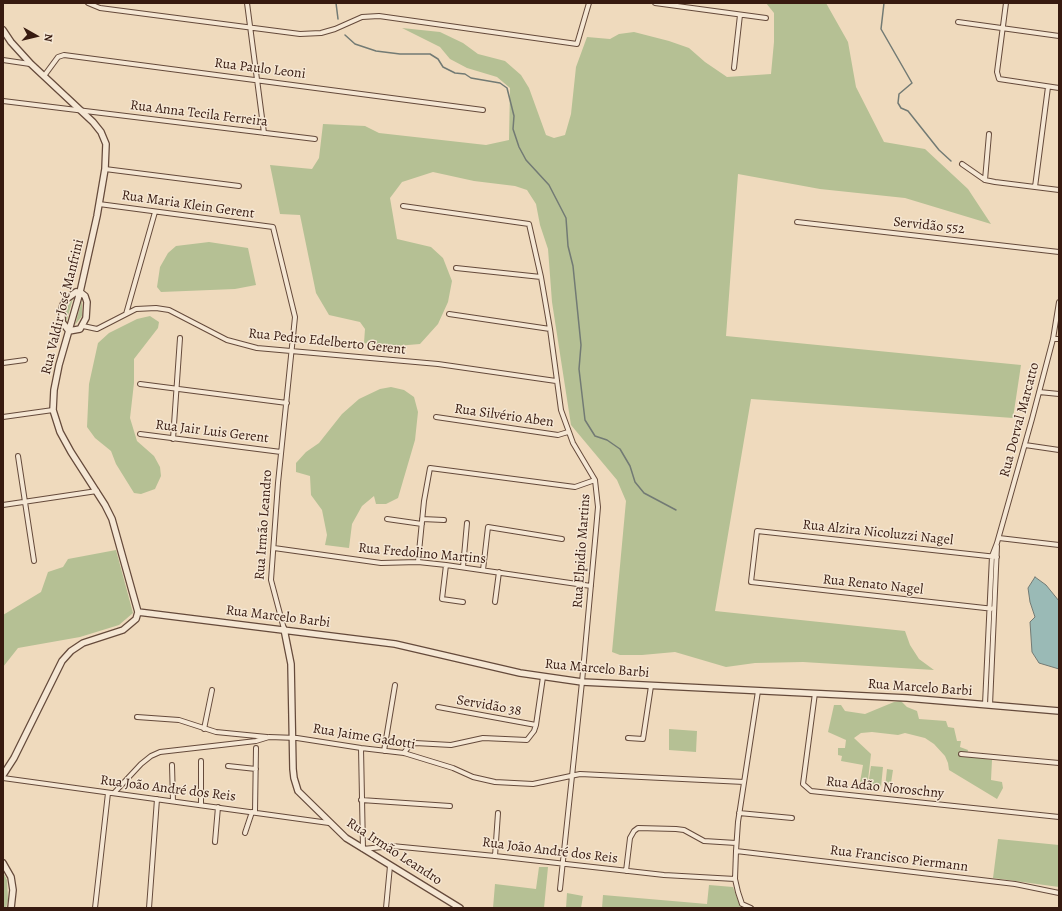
<!DOCTYPE html>
<html>
<head>
<meta charset="utf-8">
<style>
  body { margin:0 }
  #map { position:relative; width:1062px; height:911px; overflow:hidden; background:#efdabd; font-family:Alegreya,serif }
  canvas { display:block }
  .frame { position:absolute; inset:0; border:4px solid #371a10; pointer-events:none }
  .north { position:absolute; left:16px; top:16px; width:40px; height:40px; -webkit-text-stroke:3px #f5e7d4; paint-order:stroke; rotate:98deg; font-size:11px; font-weight:700; line-height:16px; text-align:center; color:#371a10 }
  .north::after { content:''; display:block; margin:auto; width:14px; height:18px; background:#371a10; clip-path:polygon(50% 0,100% 100%,50% 72%,0 100%) }
</style>
</head>
<body>
<div id="map">
<canvas width="1062" height="911"></canvas>
<div class="frame"></div>
<div class="north">N</div>
</div>
<script>
const g = document.querySelector('canvas').getContext('2d');
g.lineJoin = 'round';
function fill(path, color) {
  g.fillStyle = color;
  g.fill(path, 'evenodd');
}
function toPath(rows) {
  const path = new Path2D();
  for (const r of rows) {
    path.moveTo(r[0], r[1]);
    for (let i = 2; i < r.length; i += 2) path.lineTo(r[i], r[i + 1]);
  }
  return path;
}
function stroke(path, color, width, dash) {
  g.strokeStyle = color;
  g.lineWidth = width;
  g.lineCap = dash ? 'butt' : 'round';
  g.setLineDash(dash || []);
  g.stroke(path);
}
function drawText(font, color, halo, rows, align = 'center') {
  g.font = font + ' Alegreya,serif';
  g.lineWidth = 3;
  g.setLineDash([]);
  g.textBaseline = 'middle';
  g.strokeStyle = halo;
  g.fillStyle = color;
  for (const [text, x, y, turn = 0] of rows) {
    g.save();
    g.translate(x, y);
    g.rotate((+turn || 0) * Math.PI / 180);
    g.textAlign = isNaN(turn) ? turn : align;
    if (halo) g.strokeText(text, 0, 0);
    g.fillText(text, 0, 0);
    g.restore();
  }
}
const green = toPath([
  [766,3,826,3,848,42,856,87,884,142,925,149,968,189,991,224,905,198,820,189,738,174,726,336,1021,365,1013,418,751,399,715,611,905,631,910,645,919,659,934,670,803,662,755,663,726,667,675,652,642,655,620,655,612,652,626,501,617,480,571,425,552,302,548,249,540,225,536,204,527,190,515,186,474,181,433,172,402,182,390,198,397,239,431,247,443,258,452,281,448,302,438,324,420,344,384,347,364,343,365,329,360,322,329,315,316,293,300,215,280,214,270,165,312,169,319,158,323,124,365,126,379,133,486,145,509,140,510,88,497,77,467,68,450,59,440,47,402,28,440,32,463,43,478,54,505,61,521,75,529,88,546,135,554,138,565,135,571,114,576,67,587,37,610,39,619,34,634,32,669,41,689,48,705,62,727,77,771,74,774,42,774,13],
  [209,242,248,248,256,285,235,289,161,292,157,287,160,267,168,253,176,246],
  [73,298,66,323,65,320,66,309],
  [82,300,82,316,75,325],
  [150,316,159,322,158,328,134,359,134,383,130,418,137,441,154,456,160,467,161,476,155,489,141,494,134,493,116,464,111,451,95,438,87,427,89,384,98,343,109,333,137,319],
  [391,387,404,390,414,397,418,412,415,440,398,498,386,504,376,504,374,496,362,506,352,524,349,548,325,545,327,535,322,510,311,495,310,476,296,472,296,463,306,452,319,443,342,414,359,399,380,389],
  [116,550,133,613,119,625,80,637,18,648,3,667,3,615,41,592,48,572,63,567,68,559],
  [901,701,907,707,917,711,919,719,946,721,948,727,954,728,957,741,961,741,960,747,968,750,967,756,992,760,991,780,1002,782,1003,788,997,799,949,770,948,763,945,756,934,744,925,738,905,733,898,735,872,732,861,733,854,738,871,754,867,789,859,788,863,765,841,761,842,756,838,755,838,748,845,748,846,740,828,732,834,705,841,705,845,711,865,714,894,702],
  [669,729,697,731,696,752,669,750],
  [871,766,883,767,881,787,868,785],
  [887,769,893,770,890,789,885,788],
  [998,839,1059,845,1059,887,993,878],
  [539,867,548,867,544,908,493,908,495,884,536,889],
  [3,872,7,880,8,900,6,908,3,908],
  [709,885,733,887,741,908,602,908,603,895,707,904],
  [567,893,583,896,581,908,566,908]
]);
const water = toPath([
  [1035,577,1046,585,1059,601,1059,669,1039,663,1032,652,1030,622,1035,617,1030,602,1028,588,1035,577]
]);
const stream = toPath([
  [336,3,338,19],
  [884,3,881,29,912,83,899,94,898,103,901,108,908,111,939,150,951,161],
  [345,35,355,44,376,51,400,54,430,54,438,59,443,67,455,73,465,74,471,78,500,83,507,88,514,116,513,129,519,147,526,160,549,185,566,218,568,246,573,266,581,345,579,369,585,420,595,436,607,440,620,449,630,466,635,482,644,493,676,510]
]);
const minor = toPath([
  [88,3,100,8,300,34,321,33,335,29,362,17,379,16,577,44,589,3],
  [247,3,264,133],
  [655,3,766,18],
  [1006,3,997,72,999,79,1059,88],
  [958,22,1059,36],
  [3,60,30,64],
  [734,68,740,15],
  [44,76,58,57,64,55,483,110],
  [3,101,315,139],
  [962,164,985,180,995,182,1059,190],
  [105,169,239,186],
  [985,180,989,134],
  [1035,187,1048,87],
  [99,204,273,227,295,317,278,483,271,580,284,629],
  [403,206,529,224,541,277,550,329,561,410,573,443,595,480,598,507,596,530,582,682,560,889],
  [797,222,1059,252],
  [456,268,541,277],
  [126,314,155,212],
  [449,314,550,329],
  [83,326,97,329,136,309,156,308,169,310,227,340,257,348,438,364,556,381],
  [1053,339,1059,339],
  [3,363,25,360],
  [140,384,287,403],
  [1039,392,1059,394],
  [3,417,53,410],
  [436,417,558,435,568,432],
  [140,434,281,452],
  [173,439,180,338],
  [1025,445,1059,450],
  [18,456,34,561],
  [3,505,97,491],
  [387,519,422,524],
  [422,519,444,520],
  [999,538,1059,545],
  [274,548,381,563,418,562,446,565,591,586],
  [418,562,424,501,430,468,575,487,595,480],
  [446,565,442,599,463,602],
  [463,567,467,523],
  [483,570,488,527,562,539],
  [495,602,499,572],
  [994,609,751,582,757,531,997,557],
  [815,693,803,784,811,791,1059,817],
  [985,704,992,556,997,543,1032,419,1053,339,1059,302],
  [990,705,997,546],
  [438,707,536,725],
  [137,717,179,720,216,732,267,737],
  [204,729,212,690],
  [628,738,643,739,651,686],
  [361,748,363,849,392,846,495,856,664,875,735,879],
  [384,751,395,685],
  [404,753,409,746,415,743,451,745,483,738,527,740,534,731,536,725,543,677],
  [961,754,1059,763],
  [201,761,201,804],
  [172,765,173,801],
  [228,766,256,769],
  [3,778,329,823],
  [114,793,141,764,151,756,160,752,256,741,269,737,297,738,361,748,404,753,453,768,473,777,495,782,533,784,580,774,744,782],
  [361,800,450,806],
  [255,812,256,748],
  [739,813,792,818],
  [245,833,252,812],
  [215,842,218,807],
  [736,851,1015,884,1059,893],
  [495,856,498,813],
  [626,871,630,838,634,831,638,828,676,829,684,830,704,841,736,843],
  [95,908,108,793],
  [149,908,157,799],
  [386,908,390,866],
  [751,908,742,904,738,892,735,879,736,851,738,822,758,691]
]);
const tertiary = toPath([
  [3,30,11,42,31,64,93,122,101,132,106,144,105,169,97,216,80,292,59,365,54,390,53,410,60,432,71,452,105,505,112,519,138,612],
  [76,292,80,292,85,296,87,302,86,318,80,329,69,331,62,322,62,308,65,300,76,292],
  [138,612,395,644,520,673,582,682,907,698,1059,711],
  [284,629,291,664,293,769,294,778,298,791,346,838,460,908],
  [3,775,14,758,62,661,71,651,83,643,123,630,136,619,138,612],
  [3,863,11,877,13,890,11,908]
]);
const streetNames = [
  ["Rua Paulo Leoni",260,69,7],
  ["Rua Anna Tecila Ferreira",199,114,7],
  ["Rua Maria Klein Gerent",188,205,8],
  ["Servidão 552",929,226,6],
  ["Rua Valdir José Manfrini",63,307,-76],
  ["Rua Pedro Edelberto Gerent",327,342,6],
  ["Rua Silvério Aben",504,416,8],
  ["Rua Dorval Marcatto",1020,420,-75],
  ["Rua Jair Luis Gerent",212,432,7],
  ["Rua Irmão Leandro",264,525,-86],
  ["Rua Alzira Nicoluzzi Nagel",878,533,6],
  ["Rua Elpidio Martins",582,551,-86],
  ["Rua Fredolino Martins",422,554,5],
  ["Rua Renato Nagel",873,585,6],
  ["Rua Marcelo Barbi",278,617,7],
  ["Rua Marcelo Barbi",597,669,5],
  ["Rua Marcelo Barbi",920,688,4],
  ["Servidão 38",489,706,10],
  ["Rua Jaime Gadotti",364,737,9],
  ["Rua Adão Noroschny",885,788,6],
  ["Rua João André dos Reis",168,789,7],
  ["Rua João André dos Reis",550,851,7],
  ["Rua Irmão Leandro",394,852,33],
  ["Rua Francisco Piermann",899,859,7]
];
fill(green, '#b5c094');
fill(water, '#9abab6');
stroke(water, '#727a74', 1);
stroke(stream, '#727a74', 1.5);
stroke(minor, '#654a3b', 6);
stroke(tertiary, '#654a3b', 8);
stroke(minor, '#f5e7d4', 4);
stroke(tertiary, '#f5e7d4', 5.5);
drawText('14px', '#371a10', '#f5e7d4', streetNames);
</script>
</body>
</html>
